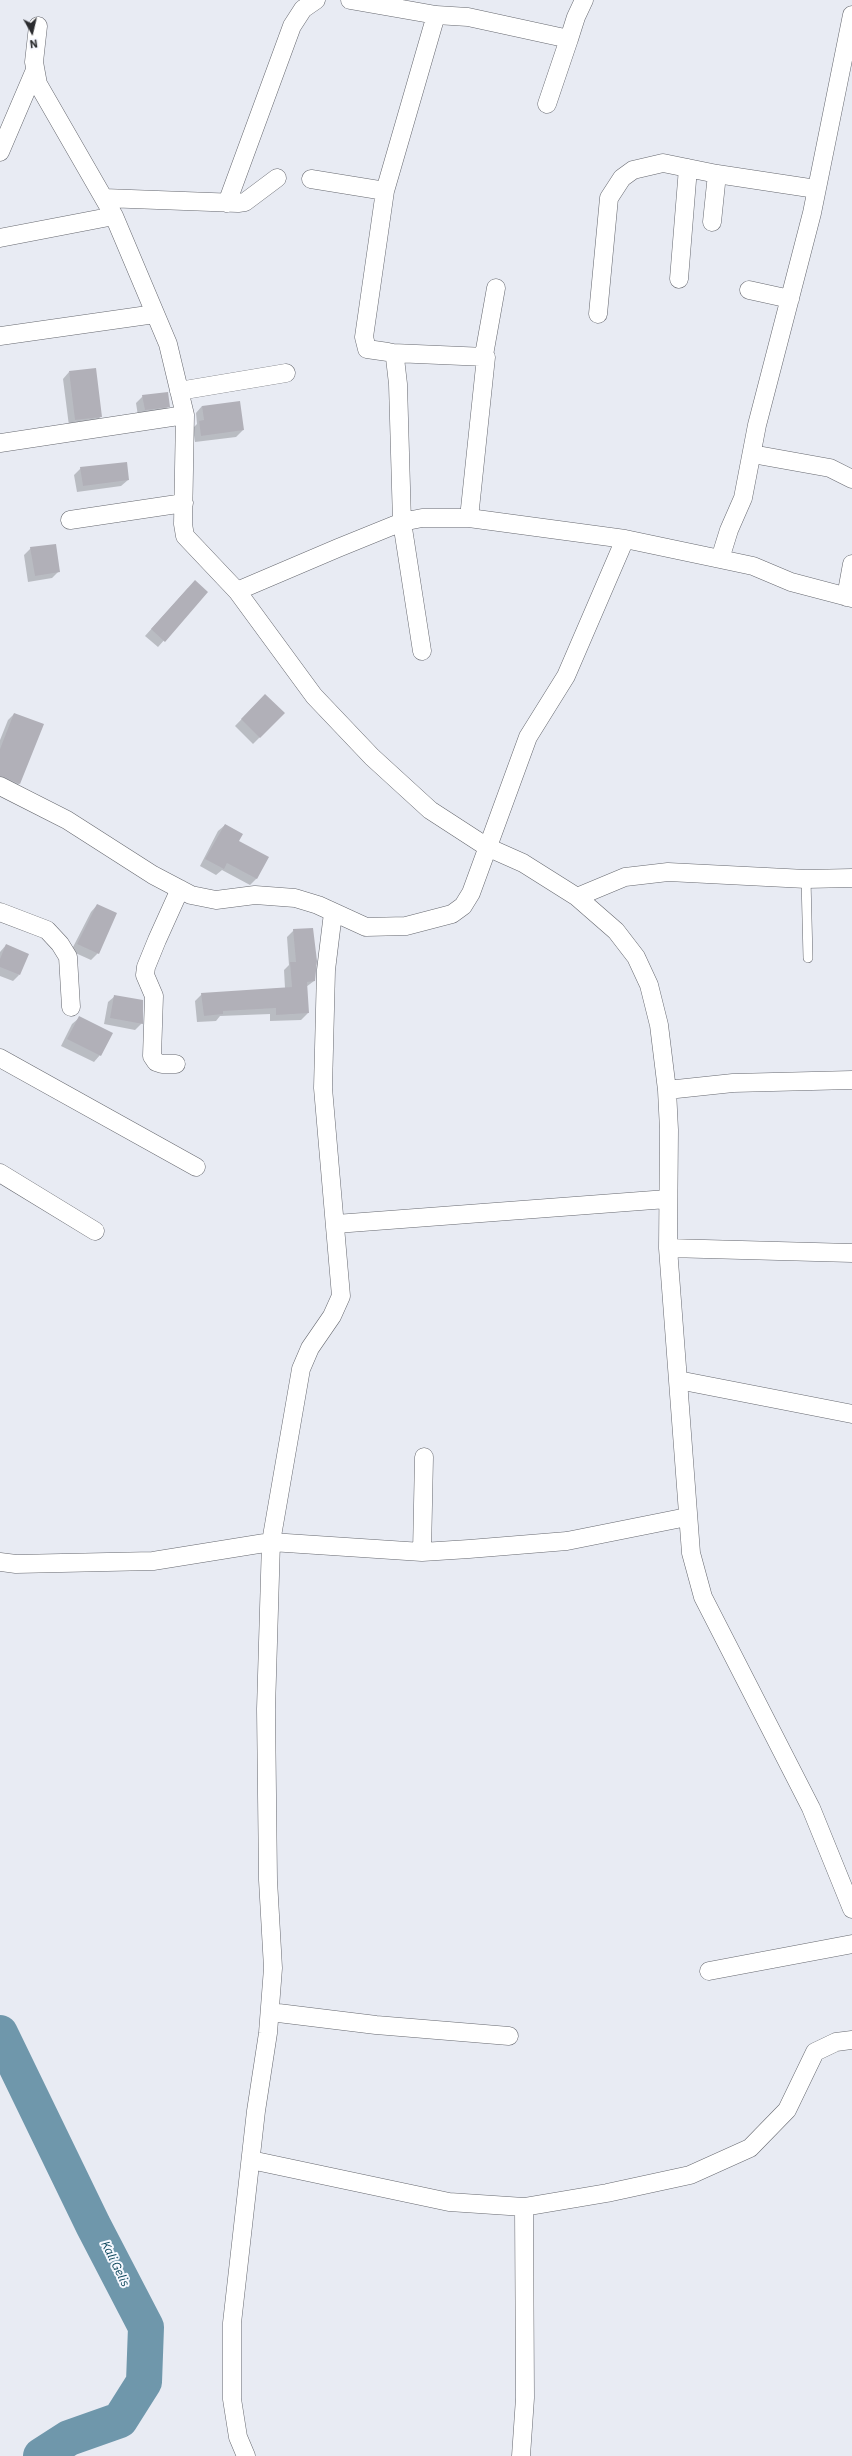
<!DOCTYPE html>
<html>
<head>
<meta charset="utf-8">
<style>
  body { margin:0 }
  #map { position:relative; width:852px; height:2456px; overflow:hidden; background:#e8ebf3; font-family:"IBM Plex Sans",sans-serif }
  canvas { display:block }
  .north { position:absolute; left:12px; top:12px; width:40px; height:40px; -webkit-text-stroke:3px #f6f8ff; paint-order:stroke; rotate:172deg; font-size:11px; font-weight:700; line-height:16px; text-align:center; color:#2b2c2f }
  .north::after { content:''; display:block; margin:auto; width:14px; height:18px; background:#2b2c2f; clip-path:polygon(50% 0,100% 100%,50% 72%,0 100%) }
</style>
</head>
<body>
<div id="map">
<canvas width="852" height="2456"></canvas>
<div class="north">N</div>
</div>
<script>
const g = document.querySelector('canvas').getContext('2d');
g.lineJoin = 'round';
function fill(path, color) {
  g.fillStyle = color;
  g.fill(path, 'evenodd');
}
function toPath(rows) {
  const path = new Path2D();
  for (const r of rows) {
    path.moveTo(r[0], r[1]);
    for (let i = 2; i < r.length; i += 2) path.lineTo(r[i], r[i + 1]);
  }
  return path;
}
function stroke(path, color, width, dash) {
  g.strokeStyle = color;
  g.lineWidth = width;
  g.lineCap = dash ? 'butt' : 'round';
  g.setLineDash(dash || []);
  g.stroke(path);
}
function drawText(font, color, halo, rows, align = 'center') {
  g.font = font + ' "IBM Plex Sans",sans-serif';
  g.lineWidth = 4;
  g.setLineDash([]);
  g.textBaseline = 'middle';
  g.strokeStyle = halo;
  g.fillStyle = color;
  for (const [text, x, y, turn = 0] of rows) {
    g.save();
    g.translate(x, y);
    g.rotate((+turn || 0) * Math.PI / 180);
    g.textAlign = isNaN(turn) ? turn : align;
    if (halo) g.strokeText(text, 0, 0);
    g.fillText(text, 0, 0);
    g.restore();
  }
}
const shadow = toPath([
  [69,372,101,416,95,423,69,426,63,379],
  [143,396,169,406,162,413,138,416,136,403],
  [202,406,243,430,236,437,195,442,193,428,197,424,196,413],
  [81,468,128,480,121,486,77,492,74,475],
  [31,548,59,571,52,578,28,582,24,555],
  [188,588,207,592,158,647,145,636],
  [265,695,284,713,253,744,235,726],
  [14,714,43,725,19,784,13,790,0,784,0,740,8,720],
  [225,825,238,842,257,878,250,885,222,870,216,875,200,866,218,831],
  [97,905,98,953,91,960,71,951,91,912],
  [294,930,314,981,306,987,308,1013,301,1020,270,1021,270,1014,220,1016,216,1021,197,1022,195,1001,202,994,285,988,284,970,289,965,287,937],
  [6,945,19,975,13,981,0,976,0,952],
  [115,996,142,1023,135,1030,104,1024,108,1002],
  [79,1018,100,1055,94,1062,61,1046,72,1024]
]);
const river = toPath([
  [0,2033,93,2225,146,2327,144,2382,120,2420,69,2438,41,2456]
]);
const building = toPath([
  [96,368,102,417,75,420,69,371],
  [168,392,170,407,145,410,142,395],
  [240,401,244,430,201,436,199,421,204,420,202,406],
  [127,462,129,480,83,486,80,467],
  [56,544,60,572,35,576,30,547],
  [195,580,208,592,165,642,151,629],
  [265,694,285,713,260,738,241,719],
  [14,713,44,724,20,784,0,776,0,749],
  [225,824,243,834,239,841,269,857,257,879,227,863,224,869,205,859],
  [97,904,117,913,99,954,77,944],
  [313,928,317,961,315,981,307,982,309,1013,276,1015,276,1008,223,1011,223,1014,204,1016,201,993,292,987,290,962,296,962,293,929],
  [6,944,29,954,20,975,0,967,0,959],
  [114,995,143,1000,143,1024,110,1018],
  [79,1016,113,1033,101,1056,67,1039]
]);
const lane = toPath([
  [806,879,808,958]
]);
const street = toPath([
  [350,0,436,15,468,17,569,39,576,17,584,0],
  [38,26,34,62,38,84,114,216,168,344,185,415,183,524,185,536,237,591,314,696,372,757,430,810,487,847,523,863,577,897,616,931,636,957,649,985,659,1025,667,1090,669,1130,668,1248,691,1553,703,1597,811,1808,852,1909],
  [547,104,569,39],
  [0,152,35,70],
  [311,179,385,191],
  [104,198,238,203,245,202,277,178],
  [227,203,292,26,303,9,316,0],
  [712,222,717,174],
  [0,238,114,216],
  [679,279,688,168],
  [749,290,790,299],
  [598,314,609,198,622,178,633,170,663,163,717,174,816,189],
  [0,336,155,314],
  [393,353,486,357,469,518],
  [484,355,496,288],
  [179,391,286,373],
  [0,443,185,415],
  [752,454,830,468,852,479],
  [70,520,184,503],
  [720,559,753,566,791,582,852,598],
  [237,591,338,548,402,522,422,518,469,518,625,539,720,559,729,530,743,498,757,425,812,213,852,15],
  [846,597,852,564],
  [422,651,402,522,398,384,395,358,393,353,388,352,367,349,364,337,385,191,436,15],
  [0,786,67,820,153,875,191,895,216,900,255,895,295,898,318,905,366,927,406,926,452,914,463,906,471,893,528,737,566,676,625,539],
  [577,897,625,877,668,872,806,879,852,878],
  [0,912,47,930,60,944,68,957,71,1007],
  [0,1058,196,1167],
  [176,1064,162,1064,156,1062,152,1056,154,996,145,975,146,967,157,940,180,889],
  [667,1090,733,1083,852,1080],
  [0,1173,95,1231],
  [336,1224,667,1199],
  [668,1248,852,1253],
  [678,1380,852,1414],
  [422,1552,424,1457],
  [0,1562,16,1564,153,1561,271,1542,422,1552,469,1549,567,1541,687,1517],
  [709,1971,852,1944],
  [270,2012,376,2025,509,2036],
  [251,2160,449,2202,524,2207,607,2193,690,2175,750,2148,787,2110,815,2052,836,2042,852,2040],
  [246,2456,238,2437,232,2399,232,2323,256,2111,268,2033,273,1968,268,1880,266,1709,271,1542,301,1369,310,1348,332,1316,341,1296,323,1088,326,970,333,913],
  [521,2456,525,2398,524,2207]
]);
const waterNames = [
  ["Kali Gelis",115,2264,64]
];
fill(shadow, '#0003');
stroke(river, '#6f97ab', 36);
fill(building, '#b1b0b8');
stroke(lane, '#66686f', 10);
stroke(street, '#66686f', 19);
stroke(lane, '#fff', 9);
stroke(street, '#fff', 18);
drawText('italic 12px', '#10495e', '#f6f8ff', waterNames);
</script>
</body>
</html>
